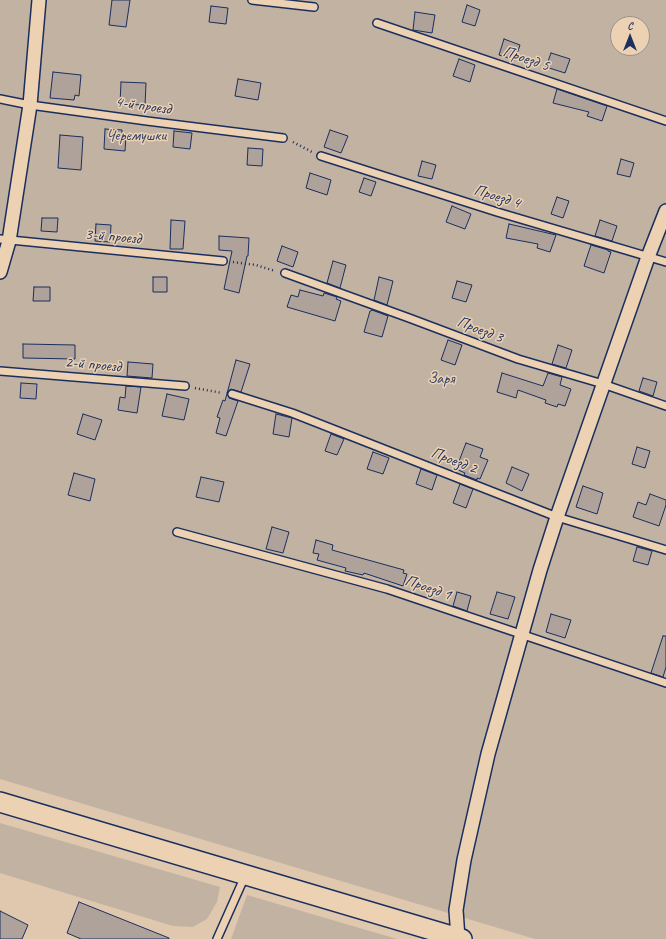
<!DOCTYPE html>
<html>
<head>
<meta charset="utf-8">
<style>
  body { margin:0 }
  #map { position:relative; width:666px; height:939px; overflow:hidden; background:#dfc8ae; font-family:Caveat,sans-serif }
  canvas { display:block }
  .north { position:absolute; left:610px; top:16px; width:40px; height:40px; box-sizing:border-box; background:#ecd2b3; border:1px solid #989191; border-radius:50%; rotate:0deg; font-size:11px; font-weight:700; line-height:16px; text-align:center; color:#1b2f5e }
  .north::after { content:''; display:block; margin:auto; width:14px; height:18px; background:#1b2f5e; clip-path:polygon(50% 0,100% 100%,50% 72%,0 100%) }
</style>
</head>
<body>
<div id="map">
<canvas width="666" height="939"></canvas>
<div class="north">С</div>
</div>
<script>
const g = document.querySelector('canvas').getContext('2d');
g.lineJoin = 'round';
function fill(path, color) {
  g.fillStyle = color;
  g.fill(path, 'evenodd');
}
function toPath(rows) {
  const path = new Path2D();
  for (const r of rows) {
    path.moveTo(r[0], r[1]);
    for (let i = 2; i < r.length; i += 2) path.lineTo(r[i], r[i + 1]);
  }
  return path;
}
function stroke(path, color, width, dash) {
  g.strokeStyle = color;
  g.lineWidth = width;
  g.lineCap = dash ? 'butt' : 'round';
  g.setLineDash(dash || []);
  g.stroke(path);
}
function drawText(font, color, halo, rows, align = 'center') {
  g.font = font + ' Caveat,sans-serif';
  g.lineWidth = 3;
  g.setLineDash([]);
  g.textBaseline = 'middle';
  g.strokeStyle = halo;
  g.fillStyle = color;
  for (const [text, x, y, turn = 0] of rows) {
    g.save();
    g.translate(x, y);
    g.rotate((+turn || 0) * Math.PI / 180);
    g.textAlign = isNaN(turn) ? turn : align;
    if (halo) g.strokeText(text, 0, 0);
    g.fillText(text, 0, 0);
    g.restore();
  }
}
const green = toPath([
  [0,0,666,0,666,939,535,939,0,779],
  [618,24,642,24,642,48,618,48],
  [0,823,220,887,217,902,207,919,193,927,173,926,0,873],
  [247,895,397,939,231,939]
]);
const building = toPath([
  [112,0,130,0,126,27,109,25,112,0],
  [467,5,480,10,475,26,462,22,467,5],
  [211,6,228,8,226,24,209,22,211,6],
  [415,12,435,15,432,33,413,30,415,12],
  [504,39,520,45,515,60,499,55,504,39],
  [551,53,570,59,565,73,546,67,551,53],
  [459,59,475,65,470,82,453,76,459,59],
  [53,72,81,75,79,96,75,95,74,100,50,98,53,72],
  [238,79,261,83,258,100,235,96,238,79],
  [121,82,146,83,145,105,120,104,121,82],
  [557,89,607,106,602,121,587,116,589,112,553,103,557,89],
  [105,129,122,130,122,136,126,136,125,151,104,149,105,129],
  [330,130,348,136,341,153,324,147,330,130],
  [174,131,192,133,190,149,173,147,174,131],
  [60,135,83,137,81,170,58,168,60,135],
  [248,148,263,149,262,166,247,165,248,148],
  [621,159,634,163,630,177,617,174,621,159],
  [422,161,436,165,432,179,418,176,422,161],
  [310,173,331,180,327,195,306,188,310,173],
  [364,178,376,182,371,196,359,192,364,178],
  [557,197,569,201,563,218,551,214,557,197],
  [452,206,471,214,465,229,446,222,452,206],
  [42,218,58,218,57,232,41,231,42,218],
  [171,220,185,221,183,249,170,249,171,220],
  [600,220,617,226,612,241,595,236,600,220],
  [96,224,111,225,110,242,95,241,96,224],
  [509,224,556,235,550,252,537,248,538,244,506,238,509,224],
  [219,236,249,238,248,256,247,256,239,293,224,289,232,251,219,250,219,236],
  [591,245,608,250,608,251,611,252,604,273,584,266,591,245],
  [282,246,298,252,293,267,277,261,282,246],
  [333,261,346,265,340,288,327,283,333,261],
  [153,277,167,277,167,292,153,292,153,277],
  [379,277,393,281,387,305,374,300,379,277],
  [457,281,472,285,466,302,452,298,457,281],
  [34,287,50,287,50,301,33,301,34,287],
  [300,290,323,296,324,293,337,297,336,299,341,301,335,321,287,307,291,295,298,297,300,290],
  [372,310,388,316,382,337,364,332,370,311,371,311,372,310],
  [448,340,462,345,455,365,441,360,448,340],
  [23,344,75,345,75,359,23,358,23,344],
  [558,345,572,350,566,368,552,364,558,345],
  [236,360,250,364,241,392,231,389,227,392,229,398,238,401,226,436,216,433,220,418,217,417,223,400,225,401,236,360],
  [128,362,153,364,152,378,127,376,128,362],
  [502,373,543,386,548,373,562,377,560,385,571,389,565,406,558,404,557,407,545,403,546,400,518,390,516,398,497,392,502,373],
  [643,378,657,382,653,396,639,391,643,378],
  [21,383,37,384,36,399,20,398,21,383],
  [126,386,141,387,137,413,118,410,120,397,125,398,126,386],
  [167,394,189,399,184,420,162,416,167,394],
  [83,414,102,420,95,440,77,434,83,414],
  [276,414,292,418,289,437,273,434,276,414],
  [331,434,344,439,337,455,325,451,331,434],
  [466,443,483,449,480,457,488,460,480,479,477,478,477,480,464,475,465,473,456,469,466,443],
  [637,447,650,451,645,468,632,464,637,447],
  [373,452,389,458,383,474,367,469,373,452],
  [512,467,529,474,522,491,506,483,512,467],
  [421,469,437,475,432,490,416,484,421,469],
  [74,473,95,479,90,501,68,495,74,473],
  [201,477,224,482,219,502,196,497,201,477],
  [460,484,473,489,466,508,453,503,460,484],
  [583,486,603,493,597,514,576,507,583,486],
  [650,494,666,500,666,505,659,526,633,517,638,502,646,505,650,494],
  [272,527,289,532,283,553,266,549,272,527],
  [316,540,333,545,332,550,404,570,403,573,407,574,403,586,364,573,363,575,345,571,346,568,317,560,319,554,313,553,316,540],
  [637,547,652,551,648,565,633,561,637,547],
  [457,592,471,596,467,611,453,606,457,592],
  [497,592,515,597,508,619,490,614,497,592],
  [551,614,571,620,565,638,546,632,551,614],
  [663,636,666,636,666,667,663,677,651,673,663,636],
  [79,902,169,938,169,939,81,939,67,933,79,902],
  [0,911,28,925,22,939,0,939,0,911]
]);
const path = toPath([
  [293,142,312,152],
  [233,262,256,265,275,271],
  [195,388,222,393]
]);
const service = toPath([
  [252,0,314,7],
  [377,23,666,121],
  [0,99,30,105,147,121,283,138],
  [321,156,497,212,666,262],
  [0,239,223,261],
  [285,273,409,318,518,359,603,384,666,406],
  [0,371,185,386],
  [232,394,292,413,557,517,666,550],
  [177,532,387,589,666,683],
  [217,939,245,876]
]);
const minor = toPath([
  [0,272,9,241,30,105,39,0],
  [458,938,456,910,464,860,488,754,540,570,557,517,648,257,666,211]
]);
const secondary = toPath([
  [0,802,462,939]
]);
const streetNames = [
  ["Проезд 5",526,59,19],
  ["4-й проезд",143,106,8],
  ["Проезд 4",497,197,17],
  ["3-й проезд",113,237,5],
  ["Проезд 3",480,330,21],
  ["2-й проезд",93,365,5],
  ["Проезд 2",454,461,21],
  ["Проезд 1",428,588,19]
];
const parkNames = [
  ["Черемушки",136,136],
  ["Заря",441,379]
];
fill(green, '#c2b2a2');
fill(building, '#afa29a');
stroke(building, '#1b2f5e', 1);
stroke(service, '#1b2f5e', 10);
stroke(minor, '#1b2f5e', 16);
stroke(secondary, '#1b2f5e', 22);
stroke(path, '#1b2f5e', 2.5, [1, 3]);
stroke(service, '#ecd2b3', 7);
stroke(minor, '#ecd2b3', 13);
stroke(secondary, '#ecd2b3', 19);
drawText('16px', '#1b2f5e', '#ecd2b3', streetNames);
drawText('16px', '#344368', '#ecd2b3', parkNames);
</script>
</body>
</html>
